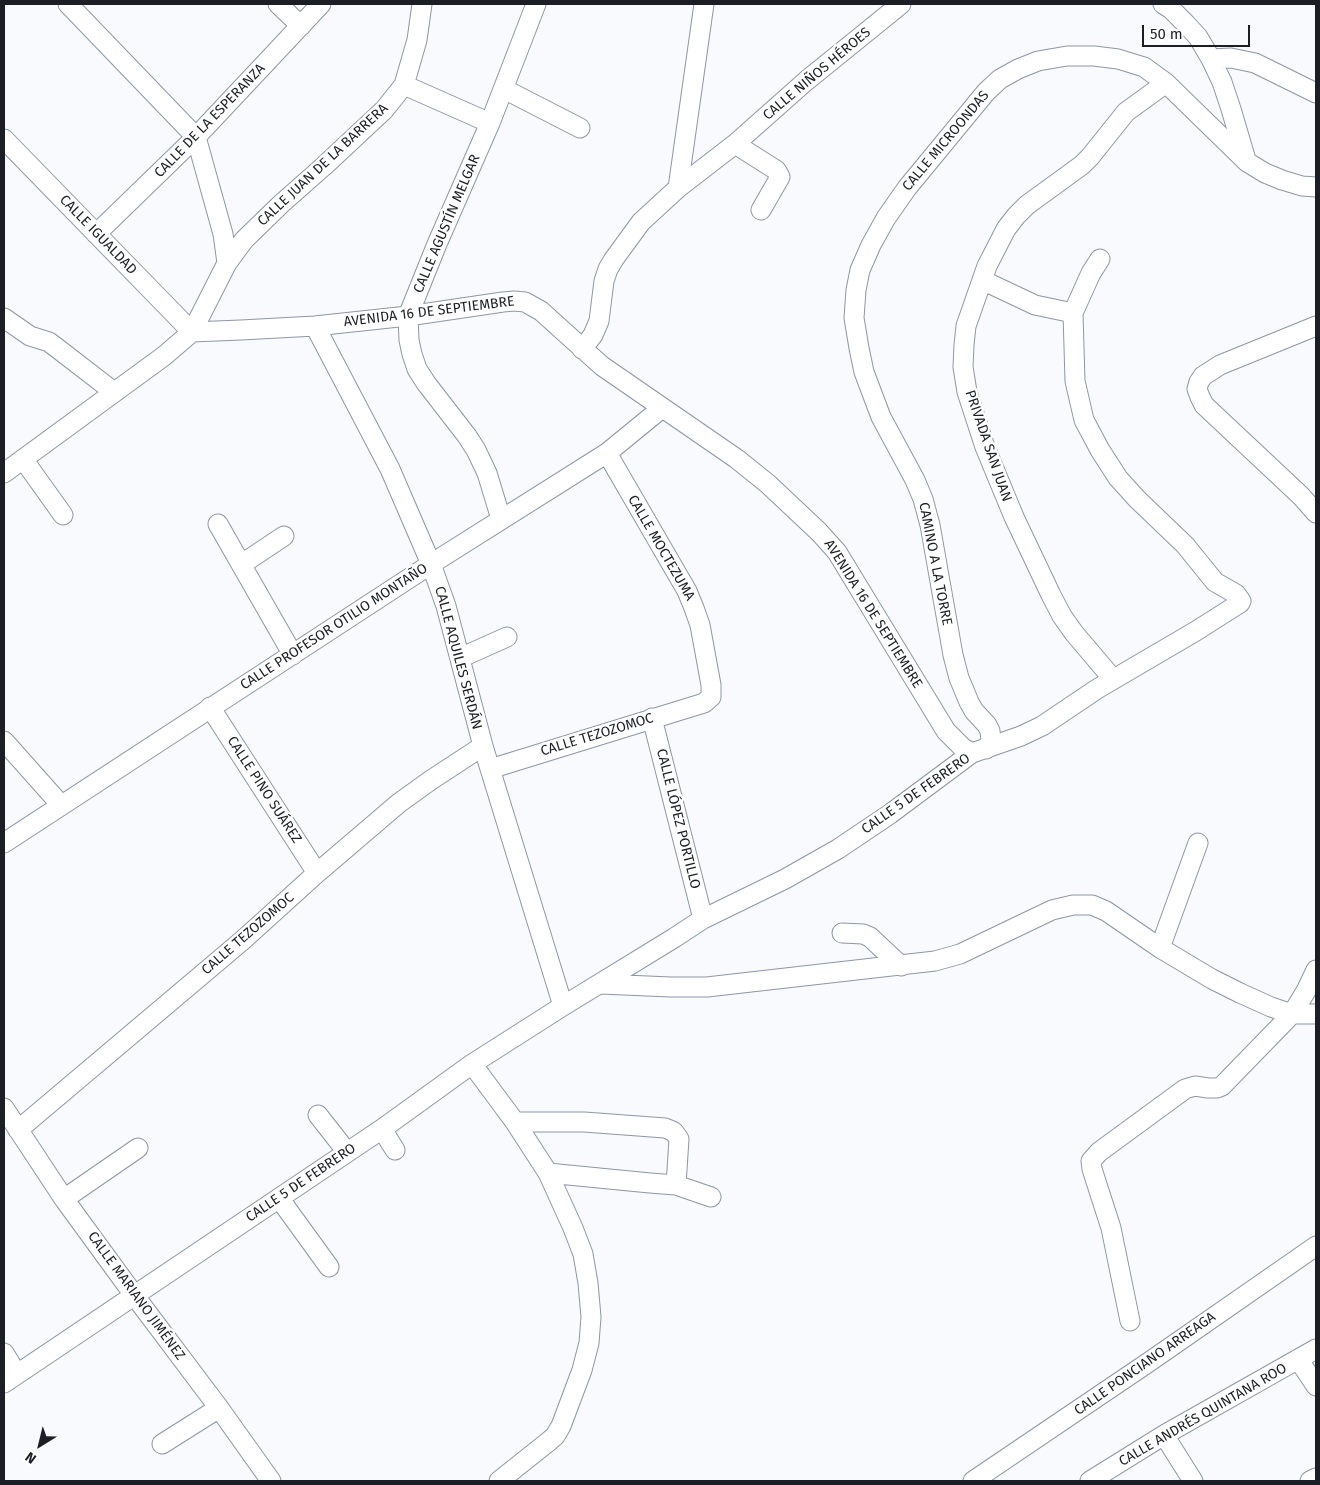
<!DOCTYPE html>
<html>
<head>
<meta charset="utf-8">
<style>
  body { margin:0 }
  #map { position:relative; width:1320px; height:1485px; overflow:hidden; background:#f8fafe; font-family:"Fira Sans",sans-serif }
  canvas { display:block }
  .frame { position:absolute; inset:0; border:5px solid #1b1f25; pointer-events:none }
  .north { position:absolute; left:15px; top:1420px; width:50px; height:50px; -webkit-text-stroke:4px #fff; paint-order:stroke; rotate:216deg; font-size:14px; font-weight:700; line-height:20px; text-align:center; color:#1b1f25 }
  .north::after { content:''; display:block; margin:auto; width:18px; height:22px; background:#1b1f25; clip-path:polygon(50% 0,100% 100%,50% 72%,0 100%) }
  .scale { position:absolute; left:1142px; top:25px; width:108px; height:22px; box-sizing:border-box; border:2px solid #1b1f25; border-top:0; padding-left:6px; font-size:15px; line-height:18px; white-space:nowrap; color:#1b1f25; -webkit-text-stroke:4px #fff; paint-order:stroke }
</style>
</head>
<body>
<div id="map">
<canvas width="1320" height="1485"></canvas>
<div class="frame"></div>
<div class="north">N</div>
<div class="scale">50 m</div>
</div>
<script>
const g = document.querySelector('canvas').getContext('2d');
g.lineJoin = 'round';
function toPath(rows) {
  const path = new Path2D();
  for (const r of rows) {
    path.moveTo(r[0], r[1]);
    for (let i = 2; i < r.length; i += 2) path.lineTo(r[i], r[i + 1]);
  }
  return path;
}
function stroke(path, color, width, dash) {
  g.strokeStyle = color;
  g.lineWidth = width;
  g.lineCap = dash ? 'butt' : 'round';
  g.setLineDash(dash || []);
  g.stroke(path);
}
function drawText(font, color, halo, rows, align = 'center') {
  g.font = font + ' "Fira Sans",sans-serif';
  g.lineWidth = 5;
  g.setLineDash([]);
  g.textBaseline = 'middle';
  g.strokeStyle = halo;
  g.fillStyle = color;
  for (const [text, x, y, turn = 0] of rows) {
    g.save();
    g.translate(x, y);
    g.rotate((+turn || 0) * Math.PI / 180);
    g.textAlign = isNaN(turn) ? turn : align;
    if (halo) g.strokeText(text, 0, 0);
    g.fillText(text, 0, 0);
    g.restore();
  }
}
const minor = toPath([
  [68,4,196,137,223,234,227,263],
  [278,4,301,26],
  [1163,4,1171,9,1186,24,1198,37,1211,59,1222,82,1231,109,1246,160],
  [1211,59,1231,58,1255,63,1316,93],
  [404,85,490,123],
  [504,89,580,128],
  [4,139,192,332],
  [735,144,776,170,778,173,780,177,761,210],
  [678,188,704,4],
  [96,234,196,137,321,4],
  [982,280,1035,305,1073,313],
  [4,318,30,336,49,342,57,348,114,392],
  [315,326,390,469,431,564,446,606,483,746,563,1006],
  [1316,326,1220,365,1203,376,1199,382,1197,389,1200,397,1204,405,1301,496,1316,513],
  [192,332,227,263,244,240,281,204,324,166,384,110,404,85,417,40,422,4],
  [582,349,593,335,599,321,604,281,608,269,614,259,641,222,678,188,735,144,806,81,901,4],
  [23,459,63,515],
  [4,473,164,356,192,332,241,330,315,326,408,316,503,302,514,301,525,302,541,311,602,366,737,459,768,484,819,532,837,552,946,731,963,748,972,753],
  [501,519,487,473,476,450,467,436,426,383,417,369,412,354,409,340,408,316,437,244,490,123,536,4],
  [218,524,293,655],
  [242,564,284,536],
  [460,658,507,637],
  [1113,679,1074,633,1062,616,1051,595,1014,517,985,447,967,392,963,367,964,345,966,326,987,266,1006,229,1016,216,1027,205,1082,165,1090,157,1126,112,1166,83],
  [210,707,317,873],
  [652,718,703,919],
  [4,741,61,805],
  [986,749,991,741,990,731,987,725,974,711,969,702,959,678,953,655,930,525,923,499,915,480,881,417,864,372,859,348,854,318,856,290,860,270,871,245,886,218,907,188,986,92,1000,79,1018,69,1038,61,1067,56,1094,56,1118,59,1144,67,1166,83,1247,162,1265,173,1282,180,1302,186,1316,187],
  [490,769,704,703,711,697,711,685,700,625,694,608,687,591,607,453],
  [4,843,431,564,607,453,662,408],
  [842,933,863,934,870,937,901,966],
  [1160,948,1198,843],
  [600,984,671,987,707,987,935,961,960,954,1052,910,1073,905,1092,905,1106,911,1160,948,1212,979,1240,993,1271,1007,1292,1014,1316,1014],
  [472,1064,515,1122,548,1173,573,1228,583,1254,588,1283,591,1317,589,1343,582,1370,561,1426,555,1436,548,1442,499,1481],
  [4,1108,64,1199,134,1295,219,1408,271,1481],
  [318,1115,347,1152],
  [515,1122,584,1122,665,1128,670,1130,674,1132,679,1139,676,1185],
  [382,1129,395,1150],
  [18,1130,243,940,317,873,399,803,431,780,483,746],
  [548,1173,650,1183,676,1185,711,1197],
  [279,1198,329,1267],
  [64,1199,138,1148],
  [1130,1321,1111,1228,1092,1169,1091,1161,1099,1152,1185,1089,1195,1086,1208,1088,1217,1088,1222,1086,1292,1014,1306,991,1316,970],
  [4,1353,17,1374],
  [1298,1359,1316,1386],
  [4,1383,382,1129,472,1064,563,1006,674,938,703,919,785,879,838,849,890,814,972,753,1021,736,1042,726,1097,689,1196,631,1240,603,1241,601,1236,594,1215,582,1185,545,1137,499,1118,478,1100,450,1084,420,1075,381,1073,313,1091,273,1100,259],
  [1164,1435,1193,1481],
  [162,1444,219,1408],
  [973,1481,1149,1362,1316,1246],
  [1090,1481,1164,1435,1316,1349],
  [1310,1481,1316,1478]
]);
const streetNames = [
  ["CALLE NIÑOS HÉROES",817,74,-40],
  ["CALLE DE LA ESPERANZA",210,121,-46],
  ["CALLE MICROONDAS",946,141,-50],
  ["CALLE JUAN DE LA BARRERA",323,165,-43],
  ["CALLE AGUSTÍN MELGAR",447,224,-67],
  ["CALLE IGUALDAD",98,235,46],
  ["AVENIDA 16 DE SEPTIEMBRE",429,312,-7],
  ["PRIVADA SAN JUAN",988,446,71],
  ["CALLE MOCTEZUMA",661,548,60],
  ["CAMINO A LA TORRE",935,564,79],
  ["AVENIDA 16 DE SEPTIEMBRE",873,614,58],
  ["CALLE PROFESOR OTILIO MONTAÑO",334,627,-33],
  ["CALLE AQUILES SERDÁN",458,658,75],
  ["CALLE TEZOZOMOC",597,735,-17],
  ["CALLE PINO SUÁREZ",264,790,57],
  ["CALLE 5 DE FEBRERO",916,794,-35],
  ["CALLE LÓPEZ PORTILLO",678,819,76],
  ["CALLE TEZOZOMOC",248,934,-41],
  ["CALLE 5 DE FEBRERO",301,1183,-34],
  ["CALLE MARIANO JIMÉNEZ",136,1296,54],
  ["CALLE PONCIANO ARREAGA",1145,1364,-35],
  ["CALLE ANDRÉS QUINTANA ROO",1203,1415,-30]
];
stroke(minor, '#8c97a7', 21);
stroke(minor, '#fff', 19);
drawText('14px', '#1b1f25', '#fff', streetNames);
</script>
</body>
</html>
